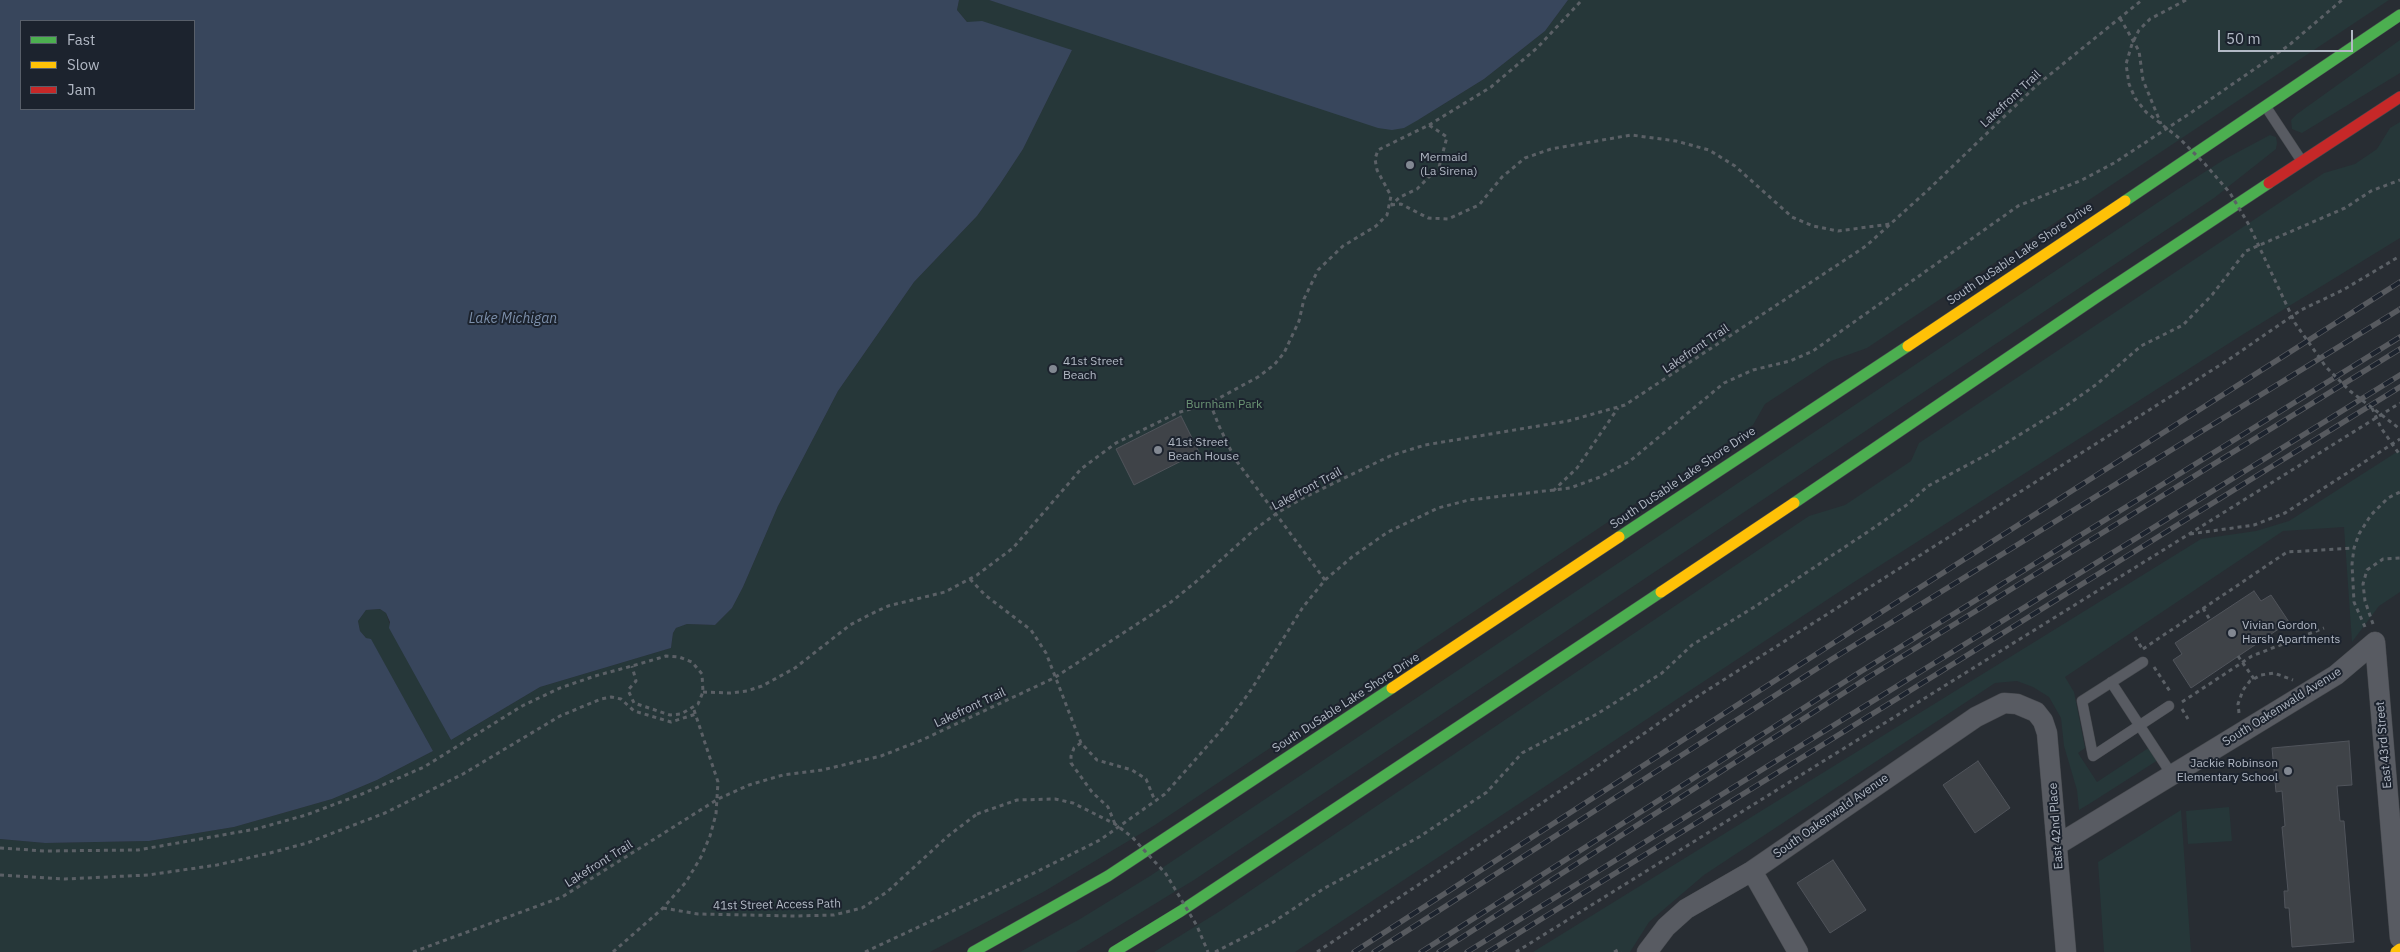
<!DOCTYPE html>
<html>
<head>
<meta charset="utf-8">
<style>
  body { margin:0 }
  #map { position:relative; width:2400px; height:952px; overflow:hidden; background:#282d33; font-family:"IBM Plex Sans",sans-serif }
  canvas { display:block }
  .legend { position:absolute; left:20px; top:20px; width:175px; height:90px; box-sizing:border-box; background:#1c232e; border:1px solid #585f6a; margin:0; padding:6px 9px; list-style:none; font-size:15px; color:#b2b9c5 }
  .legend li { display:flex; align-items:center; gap:10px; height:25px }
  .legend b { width:25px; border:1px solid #585f6a }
  .scale { position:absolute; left:2218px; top:30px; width:135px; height:22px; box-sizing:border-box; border:2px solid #b2b9c5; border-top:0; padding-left:6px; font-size:15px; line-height:18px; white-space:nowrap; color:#b2b9c5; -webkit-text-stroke:4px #1c232e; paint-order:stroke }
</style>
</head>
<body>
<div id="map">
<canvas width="2400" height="952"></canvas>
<ul class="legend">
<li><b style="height:6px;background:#4caf50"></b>Fast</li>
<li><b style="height:6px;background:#ffc107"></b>Slow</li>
<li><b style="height:6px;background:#c62828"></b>Jam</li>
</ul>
<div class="scale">50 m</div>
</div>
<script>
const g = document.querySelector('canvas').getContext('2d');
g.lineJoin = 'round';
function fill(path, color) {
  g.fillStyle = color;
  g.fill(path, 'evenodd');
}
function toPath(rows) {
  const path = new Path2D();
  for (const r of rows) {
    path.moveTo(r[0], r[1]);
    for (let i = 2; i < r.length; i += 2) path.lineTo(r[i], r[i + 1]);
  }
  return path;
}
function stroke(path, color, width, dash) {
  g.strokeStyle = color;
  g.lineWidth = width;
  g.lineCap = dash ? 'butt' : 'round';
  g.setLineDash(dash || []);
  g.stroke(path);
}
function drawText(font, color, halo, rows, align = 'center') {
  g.font = font + ' "IBM Plex Sans",sans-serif';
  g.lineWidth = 4;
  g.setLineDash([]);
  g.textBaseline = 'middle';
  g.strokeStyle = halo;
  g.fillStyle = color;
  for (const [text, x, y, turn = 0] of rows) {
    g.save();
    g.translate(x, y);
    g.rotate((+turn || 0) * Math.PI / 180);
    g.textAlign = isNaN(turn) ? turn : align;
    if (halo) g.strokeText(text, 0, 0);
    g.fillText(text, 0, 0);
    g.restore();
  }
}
const green = toPath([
  [959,0,989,0,1418,120,1484,79,1545,31,1568,0,2389,0,1867,348,1831,361,1765,404,1753,425,1155,825,1045,891,930,952,0,952,0,839,45,843,150,841,234,827,332,799,377,780,433,751,371,640,366,638,360,631,358,621,366,610,380,609,386,613,390,625,451,740,540,687,671,648,673,633,676,628,687,624,715,625,732,608,743,587,778,506,838,391,914,282,977,216,1000,184,1023,149,1072,50,977,23,967,22,957,10],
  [2400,40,2400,73,2302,133,2292,129,2291,120,2297,114],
  [2400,122,2400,238,2242,335,1851,584,1295,952,1154,952,1220,911,1809,516,1845,505,1911,461,1919,443,2324,173,2355,164,2377,149,2390,128],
  [2270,135,2276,137,2277,143,2276,149,2214,198,1194,880,1076,952,1020,952,1080,919,1150,876,2175,191,2225,159],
  [2400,450,2400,592,2379,606,2352,642,2344,527,2283,531,2065,677,2074,692,2085,748,2078,753,2097,782,2150,747,2158,760,2089,804,2079,810,2077,790,2064,746,2061,718,2049,697,2033,687,2017,681,1995,683,1704,875,1649,922,1630,952,1533,952,2201,539,2256,531,2289,521],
  [2229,807,2232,841,2188,844,2186,811],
  [2181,810,2191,952,2104,952,2098,862]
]);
const water = toPath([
  [0,0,959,0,957,10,967,22,982,21,1072,50,1023,149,1000,184,977,216,914,282,838,391,778,506,743,587,732,608,715,625,687,624,676,628,673,633,671,648,540,687,451,740,389,628,390,622,386,613,380,609,366,610,358,621,360,631,366,638,371,639,433,751,377,780,332,799,234,827,149,841,45,843,0,839],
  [194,21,194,109,21,109,21,21],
  [989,0,1568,0,1545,31,1484,79,1418,120,1404,128,1392,130,1378,128]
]);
const building = toPath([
  [1181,416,1199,452,1134,485,1116,449,1181,416],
  [2254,591,2261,601,2271,595,2289,622,2191,688,2173,660,2182,654,2175,643,2254,591],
  [2349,741,2352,785,2337,786,2340,821,2344,821,2354,942,2292,947,2289,908,2285,908,2284,891,2288,891,2282,827,2285,826,2282,791,2276,792,2272,748,2349,741],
  [1978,761,2010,808,1975,833,1943,785,1978,761],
  [1833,860,1866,910,1830,933,1797,883,1833,860]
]);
const path = toPath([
  [2120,18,2139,51,2143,80,2161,124],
  [1429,125,1491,87,1537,48,1582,0],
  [1391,205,1401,204,1428,218,1448,219,1479,205,1502,177,1525,158,1551,149,1631,135,1676,141,1709,150,1735,166,1792,217,1813,226,1838,231,1890,224],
  [1553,491,1577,468,1618,408],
  [2190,534,2254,525,2285,513,2400,439],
  [970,579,985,595,1031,630,1046,653,1081,743,1097,760,1132,770,1146,779,1155,801],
  [1325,580,1235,459,1219,426,1210,403,1258,377,1274,365,1284,353,1299,321,1304,299,1318,270,1343,246,1376,226,1387,215,1391,196,1377,170,1375,159,1378,150,1429,125,1447,137,1439,167,1417,189,1400,197,1391,205],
  [2203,608,2210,620],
  [2373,624,2365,601,2363,584,2367,570,2383,559,2400,558],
  [2365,627,2354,602,2352,564,2354,548,2359,534,2371,515,2388,498,2400,492],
  [2135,637,2143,650],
  [2143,649,2287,552,2354,548],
  [2238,656,2254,679],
  [2154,667,2171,693],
  [703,692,730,693,747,691,762,686,795,668,850,625,869,615,888,606,945,592,977,575,1013,548,1081,469,1116,443,1177,413,1210,403],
  [2182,702,2252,656,2324,628],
  [2182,709,2188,719],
  [2239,713,2238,704,2243,690,2250,681,2261,675,2274,673,2293,680],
  [1081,743,1074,748,1071,756,1071,763,1092,792,1108,807,1115,824],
  [0,848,45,851,138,850,256,829,306,815,362,794,424,767,522,706,560,688,595,676,632,666,666,656,679,657,692,662,702,674,703,692,698,704,681,714,670,715,634,703,628,690,636,681,632,666],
  [0,875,65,879,148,875,217,865,270,853,307,843,385,813,463,774,560,716,601,699,611,697,621,699,634,711,671,722,696,714],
  [663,908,698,914,796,916,834,915,862,908,887,892,948,836,977,814],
  [413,952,562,897,718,799,749,785,783,775,822,770,881,756,922,740,1054,678,1171,602,1203,576,1254,530,1277,513,1303,498,1390,456,1425,445,1568,421,1625,405,1866,246,1928,190,2037,85,2142,0],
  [613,952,663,908,686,882,701,857,710,836,716,814,718,782,693,707],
  [865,952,1036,872,1100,840,1165,794,1225,726,1251,690,1303,607,1325,580,1352,557,1388,532,1438,508,1469,500,1570,488,1600,477,1630,461,1724,383,1753,370,1790,361,1813,351,2018,206,2082,180,2114,163,2192,112,2288,46,2342,0],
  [1215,952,1272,923,1323,889,1419,837,1487,792,1522,753,1597,714,1662,673,1692,645,1756,606,1875,527,1908,504,1928,486,1990,453,2063,408,2097,384,2141,346,2183,325,2212,295,2246,251,2345,208,2371,191,2400,180],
  [1317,952,1590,771,1695,698,2228,360,2301,310,2343,290,2400,256],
  [1516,952,2400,403],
  [1614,952,1618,950,1621,952]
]);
const lane = toPath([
  [2266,107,2301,160],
  [2143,662,2082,701,2093,756,2169,706],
  [2111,682,2172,775]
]);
const street = toPath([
  [2375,642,2400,938],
  [2057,845,2336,675,2375,642],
  [1752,871,1798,952],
  [1647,952,1666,927,1686,909,1752,871,1976,717,2004,703,2017,704,2036,712,2043,721,2047,733,2066,952]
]);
const fast = toPath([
  [2125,201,2400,15],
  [1794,503,2097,297,2269,183],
  [1619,537,1908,346],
  [973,952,1108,876,1392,688],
  [1114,952,1181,911,1661,592]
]);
const slow = toPath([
  [1908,346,2125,201],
  [1661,592,1794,503],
  [1392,688,1619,537],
  [2396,952,2400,949]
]);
const jam = toPath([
  [2269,183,2400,97]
]);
const rail = toPath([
  [1354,952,1883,611,2400,282],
  [1374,952,1832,659,2400,309],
  [1421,952,1860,672,2400,337],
  [1439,952,1864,680,2400,349],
  [1467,952,2400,375],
  [1488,952,2400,387]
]);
const pathBridge = toPath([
  [2186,0,2150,19,2139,30,2132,44,2126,64,2129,84,2135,98,2146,112,2179,138,2205,164,2230,193,2249,225,2295,323,2326,367,2350,391,2400,429],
  [2372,408,2381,428,2400,455],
  [977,814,1017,800,1055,799,1073,803,1115,824,1132,837,1166,874,1197,926,1208,952]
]);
const markers = [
  [1410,165,5,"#828892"],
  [1053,369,5,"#828892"],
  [1158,450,5,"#828892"],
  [2232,633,5,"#828892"],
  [2288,771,5,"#828892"]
];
const streetNames = [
  ["Lakefront Trail",2011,99,-43],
  ["South DuSable Lake Shore Drive",2020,254,-34],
  ["Lakefront Trail",1696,349,-34],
  ["South DuSable Lake Shore Drive",1683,478,-34],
  ["Lakefront Trail",1307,489,-28],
  ["South DuSable Lake Shore Drive",1346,703,-33],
  ["South Oakenwald Avenue",2282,707,-32],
  ["Lakefront Trail",970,708,-25],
  ["East 43rd Street",2384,745,-95],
  ["South Oakenwald Avenue",1831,816,-35],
  ["East 42nd Place",2056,826,-94],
  ["Lakefront Trail",599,864,-32],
  ["41st Street Access Path",777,905,-1]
];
const poiNames = [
  ["Mermaid",1420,158],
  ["(La Sirena)",1420,172],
  ["41st Street",1063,362],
  ["Beach",1063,376],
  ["41st Street",1168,443],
  ["Beach House",1168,457],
  ["Vivian Gordon",2242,626],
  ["Harsh Apartments",2242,640],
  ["Jackie Robinson",2278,764,"right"],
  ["Elementary School",2278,778,"right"]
];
const parkNames = [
  ["Burnham Park",1224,405]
];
const waterNames = [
  ["Lake Michigan",513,319]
];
fill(green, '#263739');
fill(water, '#38465c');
fill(building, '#3f4348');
stroke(building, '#50545b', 1);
stroke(lane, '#46494e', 11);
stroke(street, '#46494e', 21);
stroke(fast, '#46494e', 12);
stroke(slow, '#46494e', 12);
stroke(jam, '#46494e', 12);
stroke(path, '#5b6066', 3, [4, 4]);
stroke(lane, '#585b62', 10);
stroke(street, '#585b62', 20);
stroke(fast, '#4caf50', 11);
stroke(slow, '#ffc107', 11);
stroke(jam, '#c62828', 11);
stroke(rail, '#575a5f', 5.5);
stroke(rail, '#1c232e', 4, [11]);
stroke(pathBridge, '#5b6066', 3, [4, 4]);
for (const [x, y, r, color] of markers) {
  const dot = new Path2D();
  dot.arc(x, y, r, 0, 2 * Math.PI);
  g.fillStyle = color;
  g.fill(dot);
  stroke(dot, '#1c232e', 2);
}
drawText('12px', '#b2b9c5', '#1c232e', streetNames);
drawText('12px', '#b2b9c5', '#1c232e', poiNames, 'left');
drawText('12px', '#6b9474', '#1c232e', parkNames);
drawText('italic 14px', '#7c8faa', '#1c232e', waterNames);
</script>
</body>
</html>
